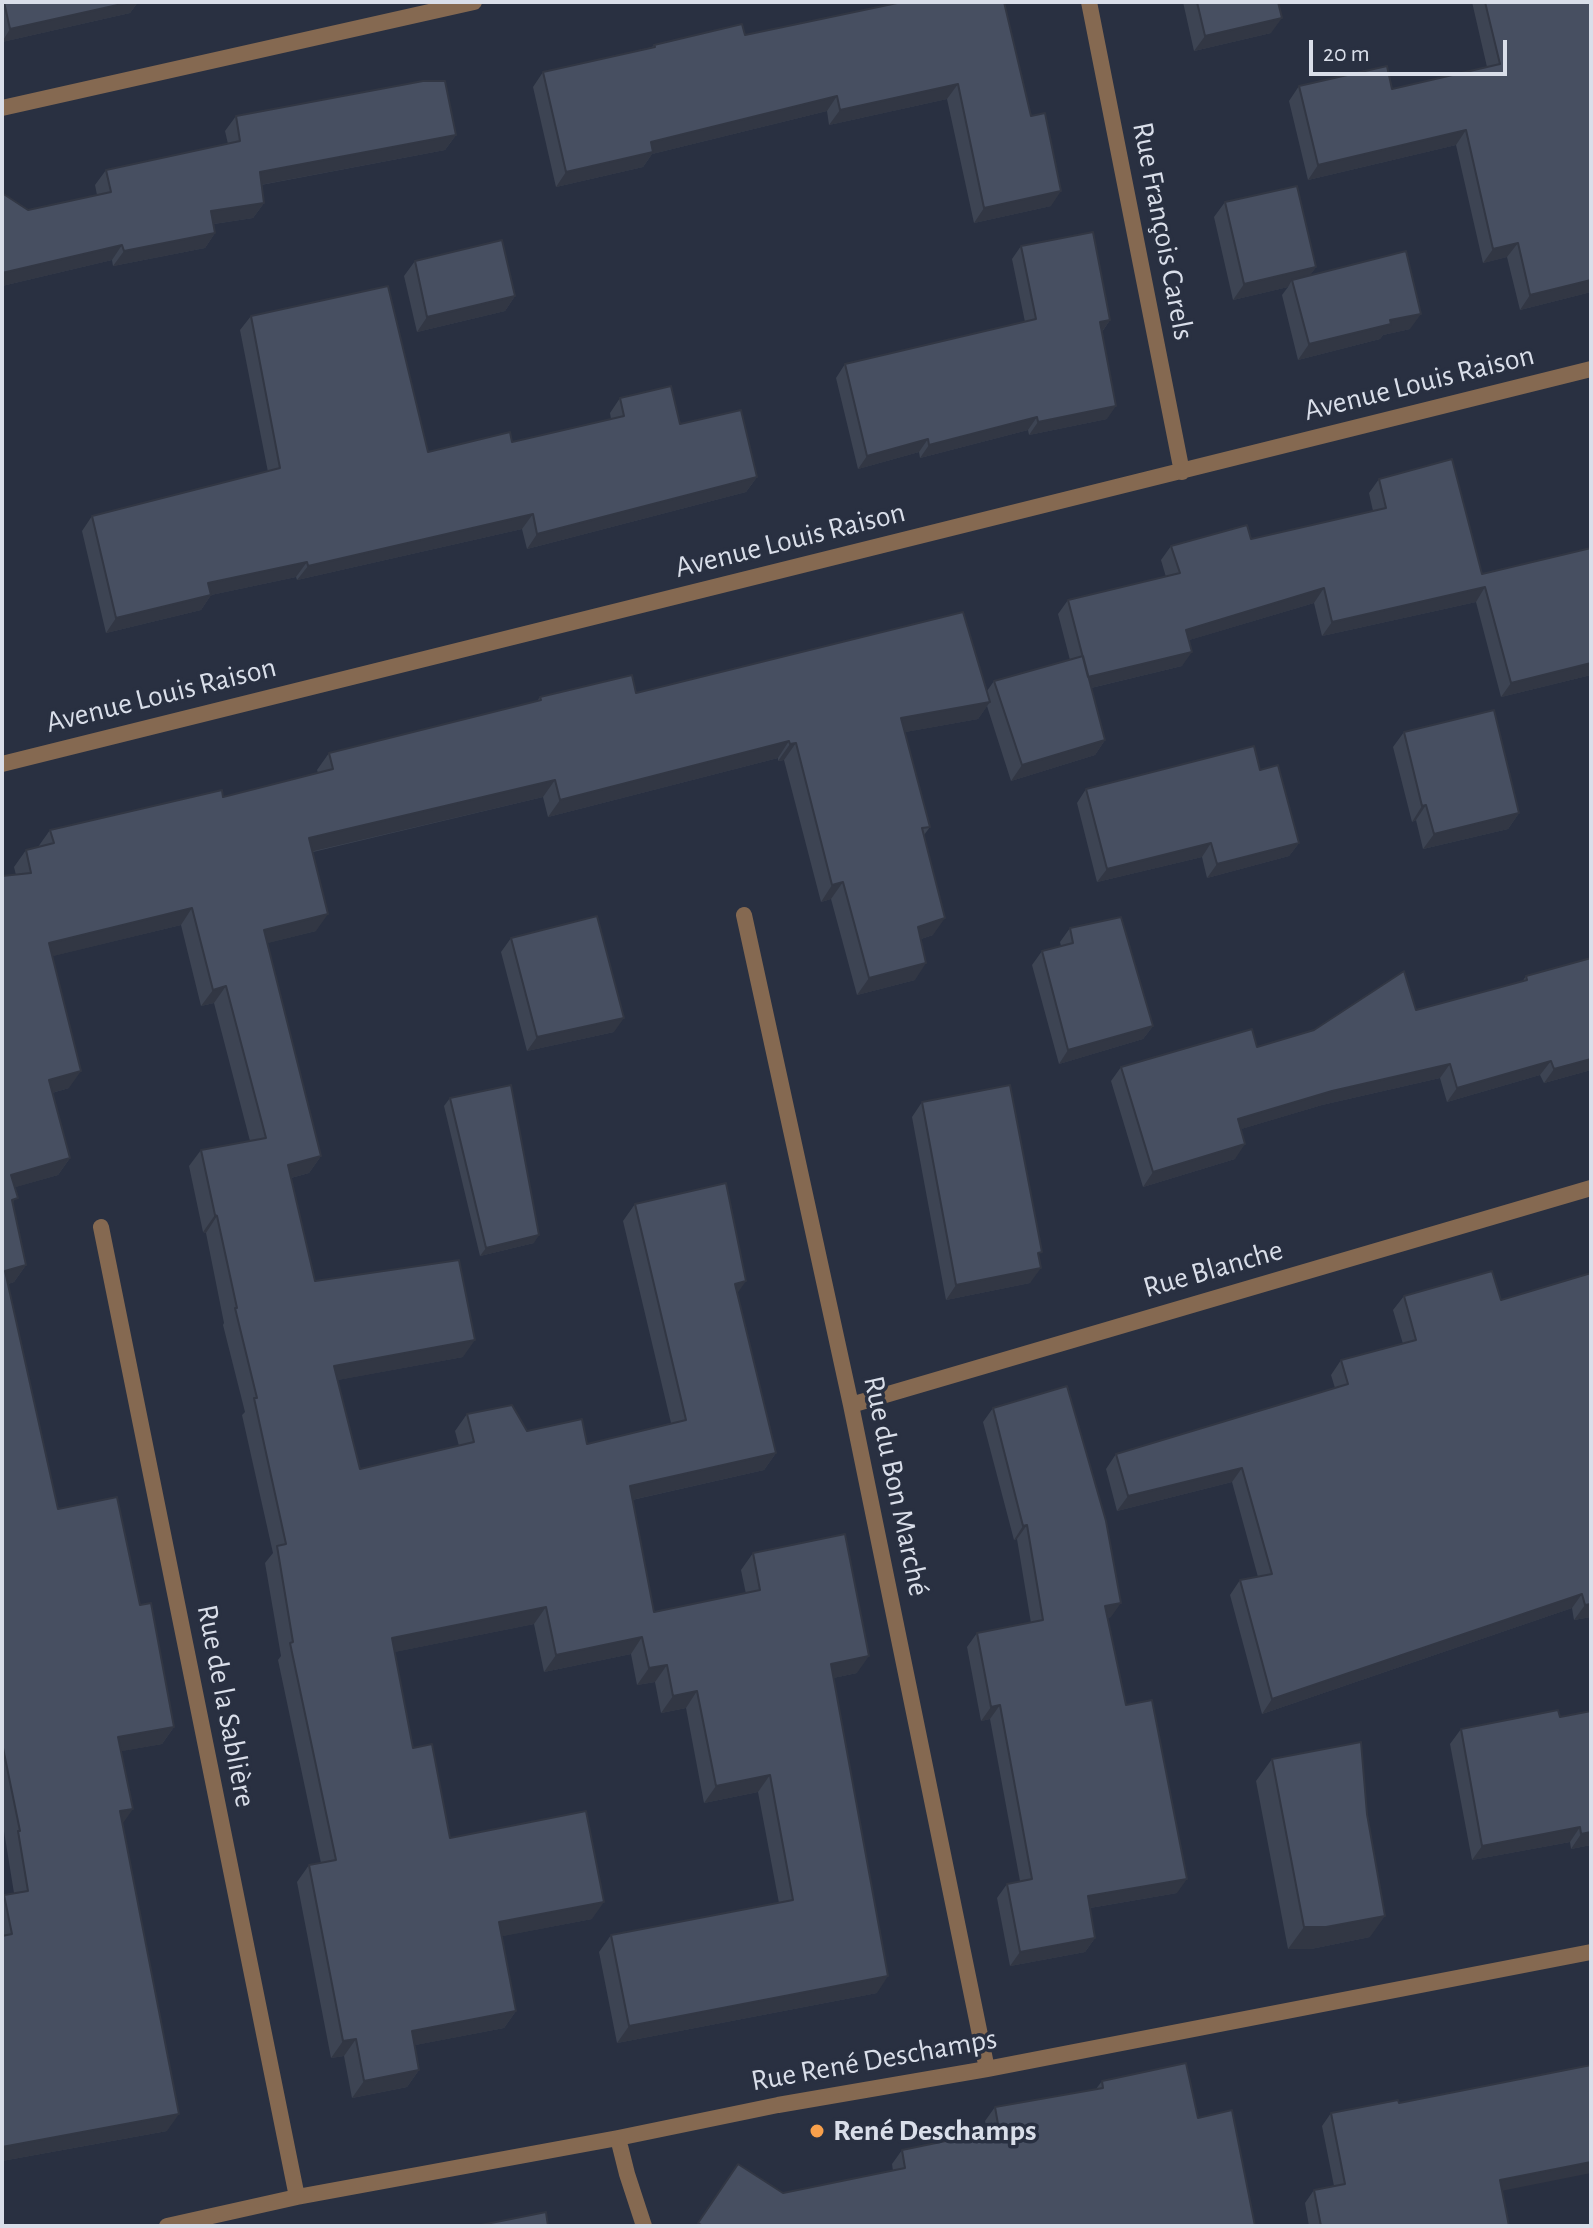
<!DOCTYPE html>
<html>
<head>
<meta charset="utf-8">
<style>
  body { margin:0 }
  #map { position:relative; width:1593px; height:2228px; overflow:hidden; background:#293041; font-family:"Alegreya Sans",sans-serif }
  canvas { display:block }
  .frame { position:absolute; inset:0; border:4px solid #d9dee9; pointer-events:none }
  .scale { position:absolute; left:1309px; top:40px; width:198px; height:36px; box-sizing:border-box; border:4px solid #d9dee9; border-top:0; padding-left:10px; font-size:24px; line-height:28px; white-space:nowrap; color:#d9dee9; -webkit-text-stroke:6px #293041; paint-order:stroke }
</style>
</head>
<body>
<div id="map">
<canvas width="1593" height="2228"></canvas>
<div class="frame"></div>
<div class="scale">20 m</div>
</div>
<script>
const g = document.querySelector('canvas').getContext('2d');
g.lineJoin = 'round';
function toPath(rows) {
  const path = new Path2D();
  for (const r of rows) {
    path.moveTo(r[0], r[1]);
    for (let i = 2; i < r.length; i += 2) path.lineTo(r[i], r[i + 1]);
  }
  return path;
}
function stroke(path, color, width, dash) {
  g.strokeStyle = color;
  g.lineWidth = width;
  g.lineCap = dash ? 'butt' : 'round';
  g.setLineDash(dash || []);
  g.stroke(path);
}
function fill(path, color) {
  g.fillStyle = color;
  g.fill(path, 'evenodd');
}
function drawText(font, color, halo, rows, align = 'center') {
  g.font = font + ' "Alegreya Sans",sans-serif';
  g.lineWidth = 7;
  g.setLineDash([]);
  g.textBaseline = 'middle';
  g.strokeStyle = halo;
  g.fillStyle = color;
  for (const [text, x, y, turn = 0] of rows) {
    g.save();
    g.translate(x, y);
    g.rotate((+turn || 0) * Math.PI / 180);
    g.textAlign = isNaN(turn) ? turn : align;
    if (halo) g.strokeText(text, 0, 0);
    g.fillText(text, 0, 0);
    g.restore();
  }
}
const minor = toPath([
  [1089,2,1182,472],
  [2,108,474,2],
  [2,764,1591,369],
  [744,915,851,1405,987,2069],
  [101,1227,297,2197],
  [851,1405,1591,1188],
  [618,2138,627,2174,644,2226],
  [167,2226,297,2197,618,2138,778,2105,987,2069,1591,1952]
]);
const wall = toPath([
  [2,2,138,2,130,13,2,42],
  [902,2,1051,206,974,223,947,99,829,125,827,111,652,154,643,167,556,187,533,87,543,72,652,47,654,45,745,35],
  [1183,2,1278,2,1271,33,1194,51],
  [1472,2,1591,2,1591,292,1520,310,1507,257,1483,263,1456,145,1308,180,1289,101,1299,86,1392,89,1487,67],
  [236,116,456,135,445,150,261,185,264,203,253,218,214,224,215,233,205,248,113,266,112,260,2,286,2,193,28,210,97,195,95,185,106,170,228,144,225,131],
  [1225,202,1316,267,1310,275,1410,329,1383,335,1380,339,1298,360,1282,295,1288,287,1233,300,1214,217],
  [1021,246,1110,320,1102,332,1107,419,1029,435,1028,430,920,458,919,452,858,469,836,378,845,364,1025,322,1012,259],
  [415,261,515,296,505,311,417,332,404,276],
  [251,316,428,452,512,442,611,419,610,413,620,398,680,424,757,477,746,492,527,549,522,529,297,580,296,577,211,595,201,610,106,633,82,531,92,516,268,472,240,330],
  [1379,479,1482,574,1591,548,1591,675,1501,697,1476,602,1322,636,1314,603,1189,640,1182,666,1091,688,1105,740,1095,755,1011,781,987,706,978,719,905,732,930,827,924,835,933,935,921,939,915,980,857,995,831,899,821,902,784,760,778,761,778,758,548,817,543,797,313,852,316,931,267,943,321,1156,309,1173,291,1178,315,1281,463,1357,337,1380,360,1469,459,1446,455,1431,467,1414,527,1431,587,1444,671,1423,623,1221,635,1204,737,1293,776,1453,764,1470,632,1500,654,1612,746,1594,741,1570,753,1553,857,1673,833,1678,877,1993,617,2043,599,1952,611,1935,779,1903,758,1792,704,1803,686,1708,661,1713,655,1682,637,1685,631,1654,544,1672,534,1624,394,1652,413,1748,450,1838,592,1919,502,1936,516,2011,504,2028,415,2045,419,2070,407,2087,352,2098,344,2056,331,2058,297,1882,309,1865,321,1863,278,1660,281,1656,265,1563,273,1553,242,1415,245,1412,223,1325,224,1323,206,1233,203,1232,189,1166,201,1150,250,1141,214,1003,201,1006,181,925,52,956,69,1088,52,1093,70,1158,58,1175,15,1187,13,1205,26,1265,14,1282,8,1284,58,1509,140,1605,174,1727,162,1744,121,1751,122,1824,167,2131,2,2161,2,1899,4,1895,14,1893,2,1819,2,876,16,875,14,867,26,850,38,847,50,830,223,797,318,773,317,770,329,753,537,701,540,697,636,693,987,691,994,681,1070,660,1058,614,1068,600,1166,577,1161,560,1171,546,1251,539,1373,511,1369,493],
  [1404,732,1519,813,1508,829,1423,849,1416,820,1412,822,1393,747],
  [1260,770,1299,843,1289,856,1207,878,1202,857,1097,882,1077,803,1086,789],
  [1070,928,1153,1026,1143,1039,1059,1064,1032,965,1042,951,1061,946,1060,942],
  [511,938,614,1032,527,1051,501,952],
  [1591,958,1591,1070,1544,1083,1540,1075,1447,1102,1440,1078,1322,1105,1241,1129,1235,1159,1143,1187,1111,1081,1121,1067,1257,1047,1416,1010,1522,982,1526,976],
  [450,1098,534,1243,480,1256,444,1106],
  [922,1102,1039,1257,1030,1283,946,1300,912,1117],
  [1591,1273,1591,1617,1574,1620,1572,1608,1262,1714,1230,1595,1240,1580,1258,1577,1232,1482,1117,1511,1106,1469,1116,1454,1335,1388,1331,1375,1341,1360,1403,1344,1393,1310,1404,1296,1501,1300],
  [993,1408,1111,1617,1107,1618,1126,1705,1177,1893,1090,1908,1095,1938,1085,1952,1010,1966,997,1898,1007,1884,1020,1881,990,1719,981,1721,967,1647,977,1633,1031,1623,1017,1539,1014,1540,983,1422],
  [1560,1717,1591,1845,1571,1849,1570,1842,1472,1860,1450,1744,1461,1729],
  [1272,1759,1370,1937,1311,1949,1288,1949,1256,1781],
  [1102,2081,1198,2118,1255,2226,696,2226,738,2164,783,2193,893,2171,892,2164,902,2150,988,2133,985,2121,995,2107,1096,2089],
  [1399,2103,1502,2191,1509,2226,1309,2226,1305,2203,1314,2190,1334,2186,1322,2126,1331,2113]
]);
const shadedWall = toPath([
  [131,2,138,2,130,13,2,42,10,29],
  [1282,18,1271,33,1194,51,1205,36],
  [958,84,947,99,829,125,840,110],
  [837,96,827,111,652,154,643,167,556,187,566,172,651,142],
  [1466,130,1456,145,1308,180,1318,165],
  [456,135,445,150,249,187,260,172],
  [1061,191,1051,206,974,223,984,208],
  [264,203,253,218,200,226,211,211],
  [215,233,205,248,113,266,124,251],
  [1518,243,1507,257,1483,263,1493,249],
  [122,245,112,260,2,286,2,273],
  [1316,267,1305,282,1292,280,1288,287,1233,300,1244,284],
  [1591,280,1591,292,1520,310,1530,295],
  [515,296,505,311,417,332,427,317],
  [1421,314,1410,329,1383,335,1380,339,1298,360,1309,344,1390,320],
  [1110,320,1101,333,1100,322],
  [1116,406,1107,419,1029,435,1038,422],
  [1037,417,1028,430,920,458,929,445],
  [928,439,919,452,858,469,867,456],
  [757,477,746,492,527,549,537,534],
  [533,514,522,529,297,580,308,566],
  [307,562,296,577,211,595,201,610,106,633,116,618,208,583],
  [1485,587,1476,602,1322,636,1332,622],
  [1324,588,1314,603,1176,644,1186,630],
  [1192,652,1182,666,1078,691,1088,677],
  [1591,663,1591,675,1501,697,1511,683],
  [990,702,978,719,889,735,901,718],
  [1105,740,1095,755,1011,781,1022,765],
  [789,741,778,758,548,817,560,800],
  [796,743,784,760,778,761,790,744],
  [555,780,543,797,297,855,309,838],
  [1426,805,1416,820,1412,822,1422,806],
  [1519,813,1508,829,1423,849,1434,834],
  [1211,843,1202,857,1097,882,1107,869],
  [1299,843,1289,856,1207,878,1217,864],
  [843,882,831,899,821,902,832,885],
  [192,908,181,925,37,960,49,943],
  [328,914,316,931,252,947,264,930],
  [945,918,933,935,906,944,918,927],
  [926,963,915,980,857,995,869,978],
  [226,986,214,1003,201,1006,213,990],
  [624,1018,614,1032,527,1051,537,1037],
  [1153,1026,1143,1039,1059,1064,1068,1050],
  [1591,1059,1591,1070,1544,1083,1554,1069],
  [1551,1061,1540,1075,1447,1102,1457,1088],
  [1450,1064,1440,1078,1322,1105,1228,1133,1238,1119,1332,1091],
  [81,1071,69,1088,37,1097,49,1080],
  [1245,1144,1235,1159,1143,1187,1153,1172],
  [321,1156,309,1173,276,1182,288,1165],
  [70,1158,58,1175,2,1191,11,1175],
  [215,1215,217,1216,206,1233,203,1232],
  [539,1235,534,1243,480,1256,486,1248],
  [26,1265,14,1282,2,1286,5,1271],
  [1041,1268,1030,1283,946,1300,956,1285],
  [746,1281,734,1298,735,1284],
  [475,1340,463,1357,322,1383,334,1366],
  [776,1453,764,1470,618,1503,630,1486],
  [1242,1468,1232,1482,1117,1511,1128,1496],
  [1027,1525,1017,1539,1014,1540,1023,1526],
  [1582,1594,1572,1608,1262,1714,1272,1699],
  [1121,1603,1111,1617,1095,1620,1105,1606],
  [1591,1604,1591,1617,1574,1620,1585,1605],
  [546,1607,534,1624,380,1655,392,1638],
  [642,1637,631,1654,544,1672,556,1655],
  [869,1656,857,1673,819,1681,831,1664],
  [667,1665,655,1682,637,1685,649,1668],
  [697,1691,686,1708,661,1713,673,1696],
  [1000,1705,990,1719,981,1721,991,1707],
  [174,1727,162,1744,106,1754,118,1737],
  [770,1775,758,1792,704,1803,716,1786],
  [133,1809,121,1826,120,1811],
  [1580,1827,1570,1842,1472,1860,1482,1846],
  [1591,1832,1591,1845,1571,1849,1581,1834],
  [1187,1879,1177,1893,1078,1910,1088,1896],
  [604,1902,592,1919,488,1939,499,1922],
  [1385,1916,1370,1937,1311,1949,1288,1949,1304,1927],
  [1095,1938,1085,1952,1010,1966,1020,1952],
  [888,1976,877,1993,617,2043,629,2026],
  [516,2011,504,2028,400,2048,412,2031],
  [356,2039,344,2056,331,2058,343,2041],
  [419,2070,407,2087,352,2098,364,2081],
  [179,2114,167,2131,2,2161,2,2147],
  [1591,2162,1591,2173,1491,2193,1500,2180]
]);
const building = toPath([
  [4,2,131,2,10,29,4,2],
  [902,2,1004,2,1031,116,1045,113,1061,191,984,208,958,84,840,110,837,96,651,142,653,152,566,172,543,72,655,47,654,45,742,24,745,35,902,2],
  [1197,2,1278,2,1282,18,1205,36,1197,2],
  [1485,2,1591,2,1591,280,1530,295,1518,243,1493,249,1466,130,1318,165,1299,86,1387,66,1392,89,1500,64,1485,2],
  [423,81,445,81,456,135,260,172,264,203,211,211,215,233,124,251,122,245,2,273,2,193,28,210,111,192,106,170,240,141,236,116,423,81],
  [1297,186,1316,267,1244,284,1225,202,1297,186],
  [1093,232,1110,320,1100,322,1116,406,1038,422,1037,417,929,445,928,439,867,456,845,364,1036,319,1021,246,1093,232],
  [502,240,515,296,427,317,415,261,502,240],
  [1406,251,1421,314,1390,320,1391,324,1309,344,1292,280,1406,251],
  [388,286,428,452,510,432,512,442,624,416,620,398,671,386,680,424,741,410,757,477,537,534,533,514,308,566,307,562,208,583,211,595,116,618,92,516,280,468,251,316,388,286],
  [1452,459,1482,574,1591,548,1591,663,1511,683,1485,587,1332,622,1324,588,1186,630,1192,652,1088,677,1068,600,1180,573,1171,546,1247,525,1251,539,1386,508,1379,479,1452,459],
  [963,612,990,702,901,718,930,827,922,828,945,918,918,927,926,963,869,978,843,882,832,885,796,743,790,744,789,741,560,800,555,780,309,838,328,914,264,930,321,1156,288,1165,315,1281,459,1260,475,1340,334,1366,360,1469,474,1442,467,1414,512,1405,527,1431,582,1419,587,1444,686,1420,635,1204,726,1183,746,1281,735,1284,776,1453,630,1486,654,1612,760,1590,753,1553,845,1534,869,1656,831,1664,888,1976,629,2026,611,1935,793,1900,770,1775,716,1786,697,1691,673,1696,667,1665,649,1668,642,1637,556,1655,546,1607,392,1638,413,1748,432,1744,450,1838,586,1811,604,1902,499,1922,516,2011,412,2031,419,2070,364,2081,356,2039,343,2041,309,1865,336,1860,290,1643,293,1642,277,1546,286,1544,254,1398,257,1398,235,1308,237,1308,217,1216,215,1215,201,1150,266,1138,226,986,213,990,192,908,49,943,81,1071,49,1080,70,1158,11,1175,18,1198,12,1200,26,1265,5,1271,58,1509,117,1497,140,1605,151,1603,174,1727,118,1737,133,1809,120,1811,179,2114,2,2147,2,1936,12,1934,4,1895,28,1891,18,1831,20,1831,2,1743,2,876,31,873,26,850,54,843,50,830,222,790,223,797,333,769,329,753,541,700,540,697,632,675,636,693,963,612],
  [1083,656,1105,740,1022,765,994,681,1083,656],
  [1494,710,1519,813,1434,834,1426,805,1422,806,1404,732,1494,710],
  [1254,746,1260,770,1278,765,1299,843,1217,864,1211,843,1107,869,1086,789,1254,746],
  [597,916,624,1018,537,1037,511,938,597,916],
  [1121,917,1153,1026,1068,1050,1042,951,1073,943,1070,928,1121,917],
  [1591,958,1591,1059,1554,1069,1551,1061,1457,1088,1450,1064,1332,1091,1238,1119,1245,1144,1153,1172,1121,1067,1252,1029,1257,1047,1314,1030,1404,971,1416,1010,1527,980,1526,976,1591,958],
  [511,1085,539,1235,486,1248,450,1098,511,1085],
  [1010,1085,1042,1252,1038,1253,1041,1268,956,1285,922,1102,1010,1085],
  [1492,1271,1501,1300,1591,1273,1591,1604,1585,1605,1582,1594,1272,1699,1240,1580,1272,1574,1242,1468,1128,1496,1116,1454,1348,1384,1341,1360,1416,1340,1404,1296,1492,1271],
  [1067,1386,1106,1521,1121,1603,1105,1606,1126,1705,1152,1700,1187,1879,1088,1896,1095,1938,1020,1952,1007,1884,1032,1879,1000,1705,991,1707,977,1633,1043,1620,1027,1525,1023,1526,993,1408,1067,1386],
  [1558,1710,1560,1717,1591,1711,1591,1832,1581,1834,1580,1827,1482,1846,1461,1729,1558,1710],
  [1361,1742,1367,1814,1385,1916,1326,1927,1304,1927,1272,1759,1361,1742],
  [1186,2063,1198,2118,1232,2110,1255,2226,703,2226,698,2223,738,2164,783,2193,905,2168,902,2150,999,2130,995,2107,1103,2088,1102,2081,1186,2063],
  [1591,2065,1591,2162,1500,2180,1509,2226,1321,2226,1314,2190,1345,2184,1331,2113,1398,2100,1399,2103,1591,2065],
  [546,2212,548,2226,476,2226,546,2212]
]);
const markers = [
  [817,2131,8,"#f8a04b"]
];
const streetNames = [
  ["Rue François Carels",1163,231,79],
  ["Avenue Louis Raison",1419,383,-14],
  ["Avenue Louis Raison",790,540,-14],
  ["Avenue Louis Raison",161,695,-14],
  ["Rue Blanche",1213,1269,-16],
  ["Rue du Bon Marché",896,1486,78],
  ["Rue de la Sablière",226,1706,79],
  ["Rue René Deschamps",874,2060,-10]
];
const poiNames = [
  ["René Deschamps",833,2131]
];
stroke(minor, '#856951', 16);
fill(wall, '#3d4453');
fill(shadedWall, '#323744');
fill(building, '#474f61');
stroke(building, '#323744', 2);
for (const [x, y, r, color] of markers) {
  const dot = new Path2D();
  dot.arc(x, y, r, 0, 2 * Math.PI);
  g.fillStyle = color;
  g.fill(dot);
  stroke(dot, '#293041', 3);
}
drawText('30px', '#d9dee9', '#293041', streetNames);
drawText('bold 30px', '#d9dee9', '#293041', poiNames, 'left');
</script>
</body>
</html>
